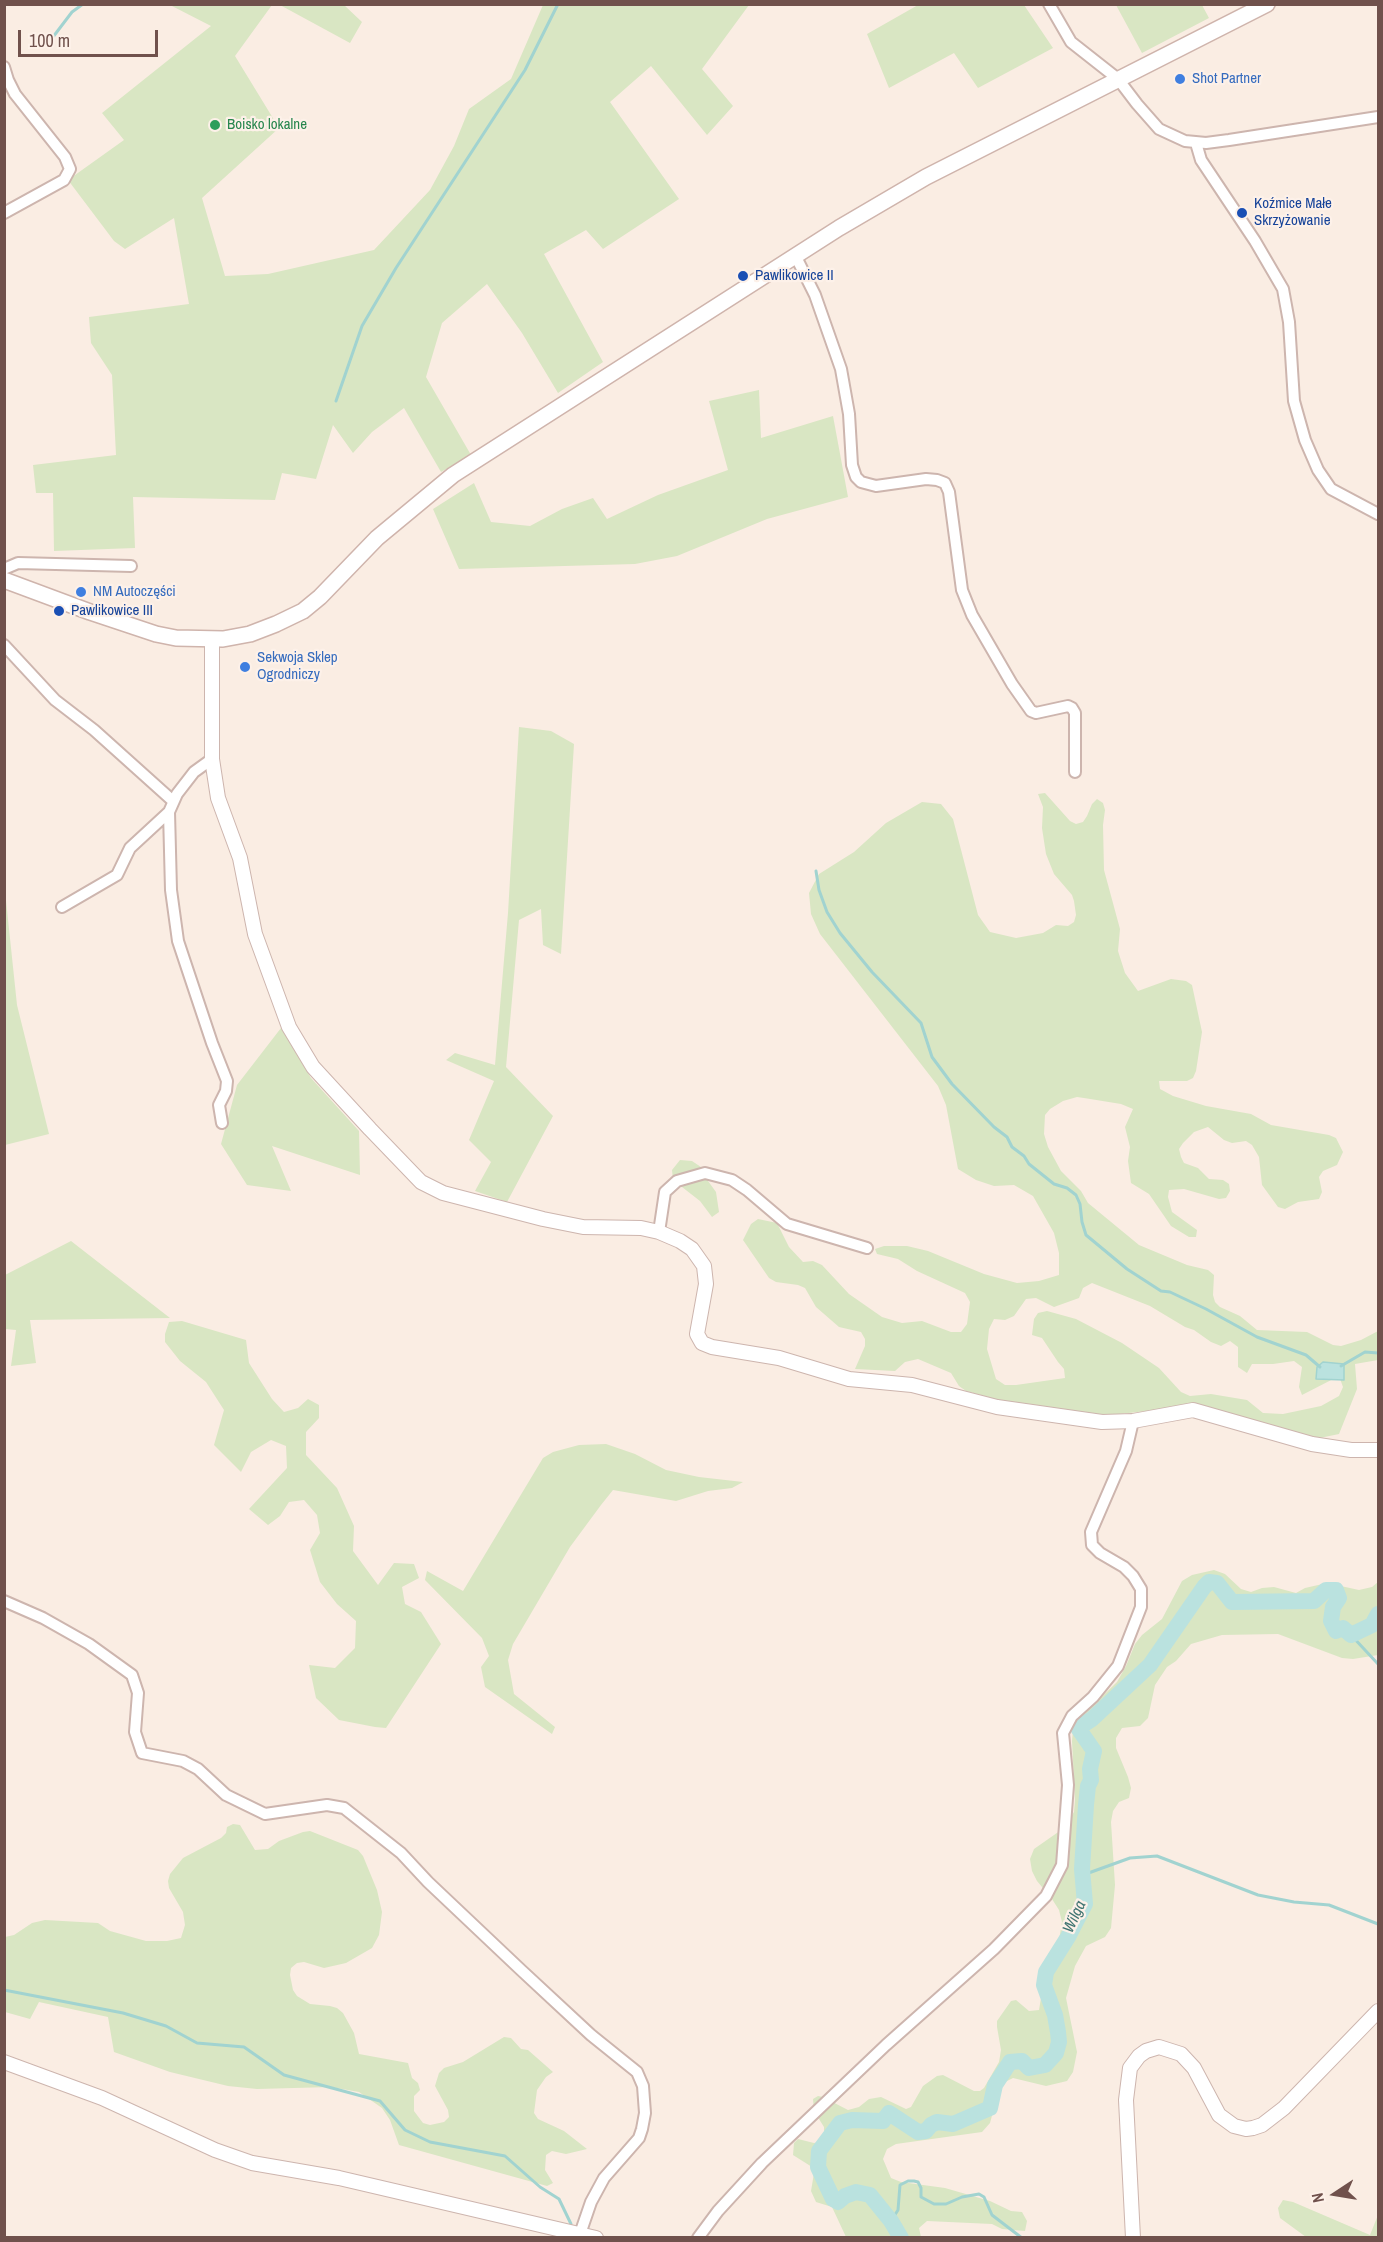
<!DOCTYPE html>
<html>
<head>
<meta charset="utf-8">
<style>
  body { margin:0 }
  #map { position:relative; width:1383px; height:2242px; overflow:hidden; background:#faede3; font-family:"Archivo Narrow",sans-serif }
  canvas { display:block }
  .frame { position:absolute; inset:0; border:6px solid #70514c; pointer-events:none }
  .north { position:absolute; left:1305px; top:2164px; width:60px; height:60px; -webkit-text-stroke:4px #fdf1e9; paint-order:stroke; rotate:258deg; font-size:16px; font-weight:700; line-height:24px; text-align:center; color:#70514c }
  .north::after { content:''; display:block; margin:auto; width:21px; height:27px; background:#70514c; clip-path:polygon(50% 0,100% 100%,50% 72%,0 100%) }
  .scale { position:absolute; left:18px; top:30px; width:140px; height:27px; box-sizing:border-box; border:3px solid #70514c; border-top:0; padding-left:8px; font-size:18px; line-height:21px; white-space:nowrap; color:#70514c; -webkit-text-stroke:4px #fdf1e9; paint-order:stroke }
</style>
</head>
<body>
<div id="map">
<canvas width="1383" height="2242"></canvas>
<div class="frame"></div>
<div class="north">N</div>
<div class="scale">100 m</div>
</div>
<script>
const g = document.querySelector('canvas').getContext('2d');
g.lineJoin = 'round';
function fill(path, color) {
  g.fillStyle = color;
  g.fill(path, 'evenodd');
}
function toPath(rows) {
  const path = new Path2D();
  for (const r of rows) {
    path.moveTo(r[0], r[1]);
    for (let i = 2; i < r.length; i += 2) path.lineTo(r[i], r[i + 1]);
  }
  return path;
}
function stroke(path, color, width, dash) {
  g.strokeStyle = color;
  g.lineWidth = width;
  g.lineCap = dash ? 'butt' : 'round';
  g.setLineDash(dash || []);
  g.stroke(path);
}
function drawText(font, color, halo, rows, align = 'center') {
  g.font = font + ' "Archivo Narrow",sans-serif';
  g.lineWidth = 4.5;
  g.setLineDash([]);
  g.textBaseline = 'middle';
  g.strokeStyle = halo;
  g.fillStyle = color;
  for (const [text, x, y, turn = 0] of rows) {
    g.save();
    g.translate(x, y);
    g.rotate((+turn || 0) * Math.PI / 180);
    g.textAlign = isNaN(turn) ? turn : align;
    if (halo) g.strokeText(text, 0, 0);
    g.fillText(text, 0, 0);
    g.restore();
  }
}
const green = toPath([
  [170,5,272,5,235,56,279,128,202,198,225,276,268,274,374,250,430,190,454,146,469,109,511,79,543,5,749,5,702,69,733,106,707,135,651,66,610,102,679,199,603,249,586,230,544,254,603,362,558,393,522,333,487,284,442,323,426,377,471,455,441,472,404,408,372,432,353,453,333,425,316,479,282,473,275,500,133,497,135,548,54,551,53,493,36,493,33,465,116,455,112,375,91,343,89,317,189,304,174,218,125,249,114,241,68,180,124,140,102,113,211,26],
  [280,5,344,5,362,22,350,43],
  [918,5,1024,5,1053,48,978,88,954,53,889,88,867,34],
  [1116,5,1202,5,1209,18,1142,53],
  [759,390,761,438,833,416,848,497,767,519,677,556,635,564,459,569,433,509,474,483,491,522,530,526,562,509,593,498,607,519,658,495,728,470,709,401],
  [519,727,551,731,574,744,561,954,543,945,541,909,519,920,506,1067,553,1116,507,1202,475,1191,491,1162,469,1140,494,1081,446,1060,455,1053,495,1065,508,913],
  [1045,793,1070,821,1076,824,1083,822,1087,816,1092,804,1097,799,1103,803,1105,810,1103,825,1104,870,1120,929,1118,951,1125,973,1138,991,1171,979,1186,981,1192,985,1202,1032,1196,1071,1193,1078,1187,1081,1159,1081,1160,1089,1173,1096,1206,1106,1251,1114,1271,1125,1329,1135,1336,1138,1343,1152,1337,1165,1323,1171,1319,1177,1322,1192,1319,1199,1298,1202,1285,1209,1278,1207,1262,1185,1259,1157,1252,1145,1246,1141,1232,1143,1224,1140,1208,1127,1194,1132,1183,1143,1179,1149,1181,1157,1184,1163,1198,1168,1209,1179,1223,1180,1229,1184,1230,1191,1226,1198,1219,1199,1184,1189,1169,1190,1168,1197,1172,1212,1197,1230,1196,1237,1189,1237,1171,1226,1149,1194,1131,1183,1128,1161,1130,1147,1125,1127,1133,1109,1121,1104,1084,1098,1077,1097,1063,1101,1050,1109,1045,1115,1044,1134,1048,1147,1061,1171,1081,1191,1088,1203,1139,1245,1187,1265,1208,1270,1214,1275,1213,1295,1215,1302,1220,1307,1240,1316,1257,1330,1307,1332,1333,1345,1341,1346,1361,1340,1378,1331,1378,1360,1355,1364,1357,1389,1339,1434,1310,1440,1212,1408,1193,1406,1110,1415,1040,1411,966,1391,959,1386,951,1373,918,1359,905,1362,895,1371,855,1369,865,1346,865,1339,861,1332,839,1327,816,1307,805,1288,798,1285,776,1282,769,1278,743,1240,751,1224,758,1219,777,1223,789,1247,803,1262,813,1261,822,1265,849,1294,882,1317,902,1323,922,1321,951,1332,961,1332,967,1324,970,1302,965,1293,917,1271,898,1259,877,1254,875,1249,884,1246,907,1246,928,1251,984,1274,1017,1283,1039,1281,1059,1275,1059,1253,1054,1233,1033,1196,1014,1185,994,1186,976,1180,958,1169,946,1105,938,1086,820,934,811,914,809,893,819,874,854,852,886,823,922,802,941,804,953,819,978,915,990,932,1016,938,1043,933,1056,925,1068,926,1074,922,1076,915,1074,901,1072,895,1054,874,1046,854,1042,828,1043,807,1038,794],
  [1092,1283,1150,1306,1185,1327,1194,1330,1211,1342,1221,1346,1230,1341,1238,1347,1238,1367,1247,1373,1252,1364,1273,1364,1294,1361,1302,1367,1299,1387,1302,1395,1339,1376,1343,1387,1339,1396,1321,1406,1283,1414,1263,1413,1247,1400,1211,1394,1190,1396,1181,1392,1159,1368,1122,1343,1076,1319,1047,1311,1038,1313,1034,1319,1032,1335,1042,1338,1058,1362,1064,1369,1065,1378,1016,1385,1005,1385,996,1379,987,1349,989,1329,994,1319,1005,1320,1014,1316,1026,1299,1036,1298,1054,1307,1079,1298,1083,1288],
  [5,891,17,1005,49,1134,5,1145],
  [281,1028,311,1078,359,1131,360,1175,272,1146,291,1191,247,1185,221,1144,237,1085],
  [680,1160,692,1161,701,1167,708,1181,716,1192,719,1212,712,1217,700,1201,673,1180,672,1170],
  [71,1241,170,1318,30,1320,36,1363,11,1366,16,1330,5,1329,5,1275],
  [182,1321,246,1340,249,1363,272,1399,284,1412,298,1408,308,1399,319,1405,319,1418,306,1432,306,1455,337,1488,354,1526,353,1551,378,1585,394,1563,414,1564,419,1578,402,1587,405,1604,421,1612,441,1644,386,1728,375,1727,339,1720,316,1698,309,1665,335,1668,355,1648,356,1621,337,1604,320,1582,310,1550,320,1533,317,1515,304,1500,289,1502,280,1516,268,1525,249,1509,287,1468,286,1446,271,1440,251,1452,241,1472,214,1445,224,1410,206,1382,180,1361,165,1342,165,1334,169,1322],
  [606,1444,635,1454,666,1470,699,1477,743,1482,732,1488,708,1491,676,1501,613,1490,601,1505,570,1547,513,1644,508,1660,514,1694,555,1727,552,1734,485,1687,481,1667,489,1656,482,1638,425,1580,427,1571,463,1591,543,1458,553,1452,579,1445],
  [1214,1570,1225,1574,1241,1589,1251,1592,1262,1588,1274,1587,1296,1593,1305,1588,1327,1583,1359,1590,1372,1587,1378,1582,1378,1655,1353,1659,1342,1658,1278,1634,1222,1635,1191,1644,1176,1661,1167,1667,1155,1685,1148,1718,1140,1726,1122,1728,1116,1738,1116,1748,1128,1777,1131,1788,1129,1798,1119,1802,1113,1811,1111,1822,1115,1885,1111,1928,1105,1937,1086,1946,1075,1966,1066,1998,1077,2052,1073,2072,1067,2081,1046,2086,1013,2078,1003,2083,998,2093,990,2123,982,2132,896,2144,887,2149,883,2159,891,2178,901,2182,945,2188,990,2201,1011,2211,1022,2212,1027,2221,1025,2231,1002,2229,992,2224,927,2221,919,2228,921,2237,846,2237,832,2207,816,2202,811,2191,814,2173,812,2167,793,2155,794,2143,798,2139,814,2143,820,2142,824,2138,824,2127,814,2111,813,2099,818,2096,823,2097,848,2110,859,2107,869,2099,881,2097,906,2109,911,2107,923,2086,937,2076,943,2075,974,2091,980,2091,984,2088,999,2062,1001,2050,997,2027,997,2021,1011,2001,1016,2000,1029,2011,1039,2010,1041,1998,1039,1974,1049,1953,1058,1946,1062,1922,1059,1910,1052,1899,1037,1881,1032,1871,1030,1859,1034,1849,1064,1828,1074,1812,1075,1800,1072,1741,1073,1730,1079,1719,1117,1682,1126,1666,1135,1644,1142,1635,1162,1619,1182,1581,1192,1575],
  [233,1824,240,1825,255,1850,268,1849,279,1841,303,1832,310,1831,358,1850,363,1856,377,1890,382,1912,379,1935,372,1948,346,1963,324,1968,304,1962,297,1963,291,1968,290,1975,293,1990,297,1996,310,2004,330,2006,337,2008,343,2013,354,2033,359,2054,408,2063,412,2078,418,2083,420,2090,414,2096,414,2111,423,2123,430,2125,444,2122,449,2117,448,2110,435,2086,439,2073,444,2068,463,2062,504,2037,511,2038,521,2049,528,2050,553,2072,546,2077,537,2090,534,2113,538,2119,564,2131,587,2149,566,2154,552,2151,546,2155,545,2170,553,2183,547,2186,399,2145,390,2120,382,2108,359,2092,331,2087,257,2089,228,2086,170,2072,114,2052,108,2017,39,2002,30,2019,5,2012,5,1937,14,1935,32,1923,45,1920,98,1923,110,1931,146,1941,167,1941,181,1938,185,1925,183,1912,169,1888,168,1881,170,1874,183,1858,221,1838,226,1833,227,1827],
  [1283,2200,1293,2202,1370,2235,1378,2215,1378,2237,1306,2237,1280,2218,1278,2208]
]);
const water = toPath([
  [1323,1362,1344,1364,1344,1380,1316,1379,1317,1367,1323,1362]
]);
const stream = toPath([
  [53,37,72,12,83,4],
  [336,401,362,326,396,268,525,70,558,4],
  [816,871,819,890,827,912,840,933,872,972,921,1023,932,1057,952,1084,994,1127,1007,1137,1012,1147,1024,1156,1029,1164,1054,1184,1067,1188,1076,1195,1080,1204,1082,1222,1086,1235,1127,1269,1161,1291,1170,1292,1206,1309,1257,1337,1306,1355,1320,1367],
  [1341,1366,1365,1352,1378,1353],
  [1351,1635,1378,1664],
  [1083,1875,1130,1858,1157,1856,1258,1895,1294,1902,1329,1905,1378,1924],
  [4,1990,123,2013,166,2026,197,2043,244,2047,284,2075,380,2101,405,2130,430,2142,505,2156,540,2187,559,2199,571,2224],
  [891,2221,898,2210,900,2185,908,2181,914,2181,918,2182,921,2188,921,2197,934,2204,946,2204,962,2197,979,2194,984,2197,992,2215,1022,2238]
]);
const river = toPath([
  [901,2238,891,2221,870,2195,856,2192,845,2196,838,2202,833,2199,818,2167,819,2151,840,2123,852,2120,883,2121,889,2113,918,2132,926,2131,931,2125,937,2122,953,2124,990,2108,995,2085,1010,2062,1022,2061,1029,2068,1045,2065,1056,2053,1059,2042,1058,2032,1055,2015,1044,1985,1046,1972,1068,1937,1085,1904,1082,1869,1086,1805,1088,1786,1091,1780,1090,1769,1094,1751,1078,1728,1092,1719,1150,1665,1204,1587,1209,1582,1217,1583,1232,1602,1314,1601,1326,1590,1336,1590,1339,1598,1333,1607,1331,1621,1336,1631,1343,1628,1351,1635,1372,1625,1378,1614]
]);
const minor = toPath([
  [1049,4,1071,42,1118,79,1137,104,1159,129,1185,141,1206,143,1229,140,1378,117],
  [4,67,8,80,15,94,65,157,70,169,64,180,4,213],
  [1196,143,1201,160,1255,241,1283,289,1289,322,1294,401,1305,440,1318,470,1331,489,1378,514],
  [795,255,815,295,841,369,849,414,852,465,856,477,861,482,876,486,926,479,937,480,945,483,949,492,962,590,972,615,1012,684,1031,711,1036,713,1068,706,1072,708,1075,713,1075,772],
  [4,569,18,563,131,566],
  [4,645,55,700,94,730,173,801],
  [212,759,194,772,177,794,169,812,171,890,178,941,212,1043,227,1081,226,1091,219,1105,222,1123],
  [62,907,117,875,130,848,169,812],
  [659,1232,665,1192,677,1181,705,1173,732,1180,747,1190,787,1224,867,1248],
  [4,1601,43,1618,89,1644,132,1675,138,1693,135,1732,142,1753,183,1761,198,1769,226,1795,265,1814,327,1805,344,1808,401,1853,428,1882,521,1970,591,2035,637,2072,643,2086,645,2113,642,2129,639,2138,604,2178,591,2202,580,2234],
  [698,2238,718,2211,762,2163,886,2045,994,1949,1046,1896,1062,1865,1068,1785,1063,1733,1072,1716,1093,1697,1118,1666,1141,1607,1141,1589,1133,1576,1124,1567,1100,1553,1092,1545,1091,1532,1126,1451,1133,1421]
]);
const tertiary = toPath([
  [212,640,212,759,218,798,240,858,255,934,289,1027,313,1067,370,1129,421,1182,443,1193,543,1219,583,1227,641,1228,659,1232,680,1241,692,1249,704,1266,706,1284,697,1334,702,1343,712,1347,779,1358,849,1379,912,1385,997,1407,1102,1422,1133,1421,1193,1410,1312,1444,1351,1450,1378,1450],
  [4,2062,102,2098,215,2150,252,2163,339,2178,596,2238],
  [1133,2238,1126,2100,1130,2068,1139,2056,1146,2051,1159,2047,1181,2054,1194,2068,1219,2115,1234,2126,1246,2129,1253,2128,1262,2125,1284,2108,1378,2011]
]);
const secondary = toPath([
  [4,580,90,612,156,634,176,638,223,639,250,634,276,624,303,611,320,597,377,538,453,475,839,228,926,177,1267,4]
]);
const markers = [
  [1180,79,6,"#3f7fe0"],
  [215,125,6,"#2e9e5b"],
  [1242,213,6,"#1a4fb4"],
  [743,276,6,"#1a4fb4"],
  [81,592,6,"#3f7fe0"],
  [59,611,6,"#1a4fb4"],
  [245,667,6,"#3f7fe0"]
];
const shopNames = [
  ["Shot Partner",1192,79],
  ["NM Autoczęści",93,592],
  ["Sekwoja Sklep",257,658],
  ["Ogrodniczy",257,675]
];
const leisureNames = [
  ["Boisko lokalne",227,125]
];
const transitNames = [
  ["Koźmice Małe",1254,204],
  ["Skrzyżowanie",1254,221],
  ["Pawlikowice II",755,276],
  ["Pawlikowice III",71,611]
];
const waterNames = [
  ["Wilga",1075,1917,-65]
];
fill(green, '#d9e6c3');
fill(water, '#bae2df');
stroke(water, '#a1d3d0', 1.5);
stroke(stream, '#a1d3d0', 3);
stroke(river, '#bae2df', 16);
stroke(minor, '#cdb5ae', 14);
stroke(tertiary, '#cdb5ae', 16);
stroke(secondary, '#cfb4ac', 18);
stroke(minor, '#fff', 10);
stroke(tertiary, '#fff', 14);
stroke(secondary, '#fff', 15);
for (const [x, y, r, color] of markers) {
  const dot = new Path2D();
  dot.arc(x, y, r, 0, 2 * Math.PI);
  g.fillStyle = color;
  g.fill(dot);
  stroke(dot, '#fdf1e9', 2);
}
drawText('15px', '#366cbe', '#fdf1e9', shopNames, 'left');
drawText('15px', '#27864d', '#fdf1e9', leisureNames, 'left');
drawText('15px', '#164399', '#fdf1e9', transitNames, 'left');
drawText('italic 16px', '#417572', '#fdf1e9', waterNames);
</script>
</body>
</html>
